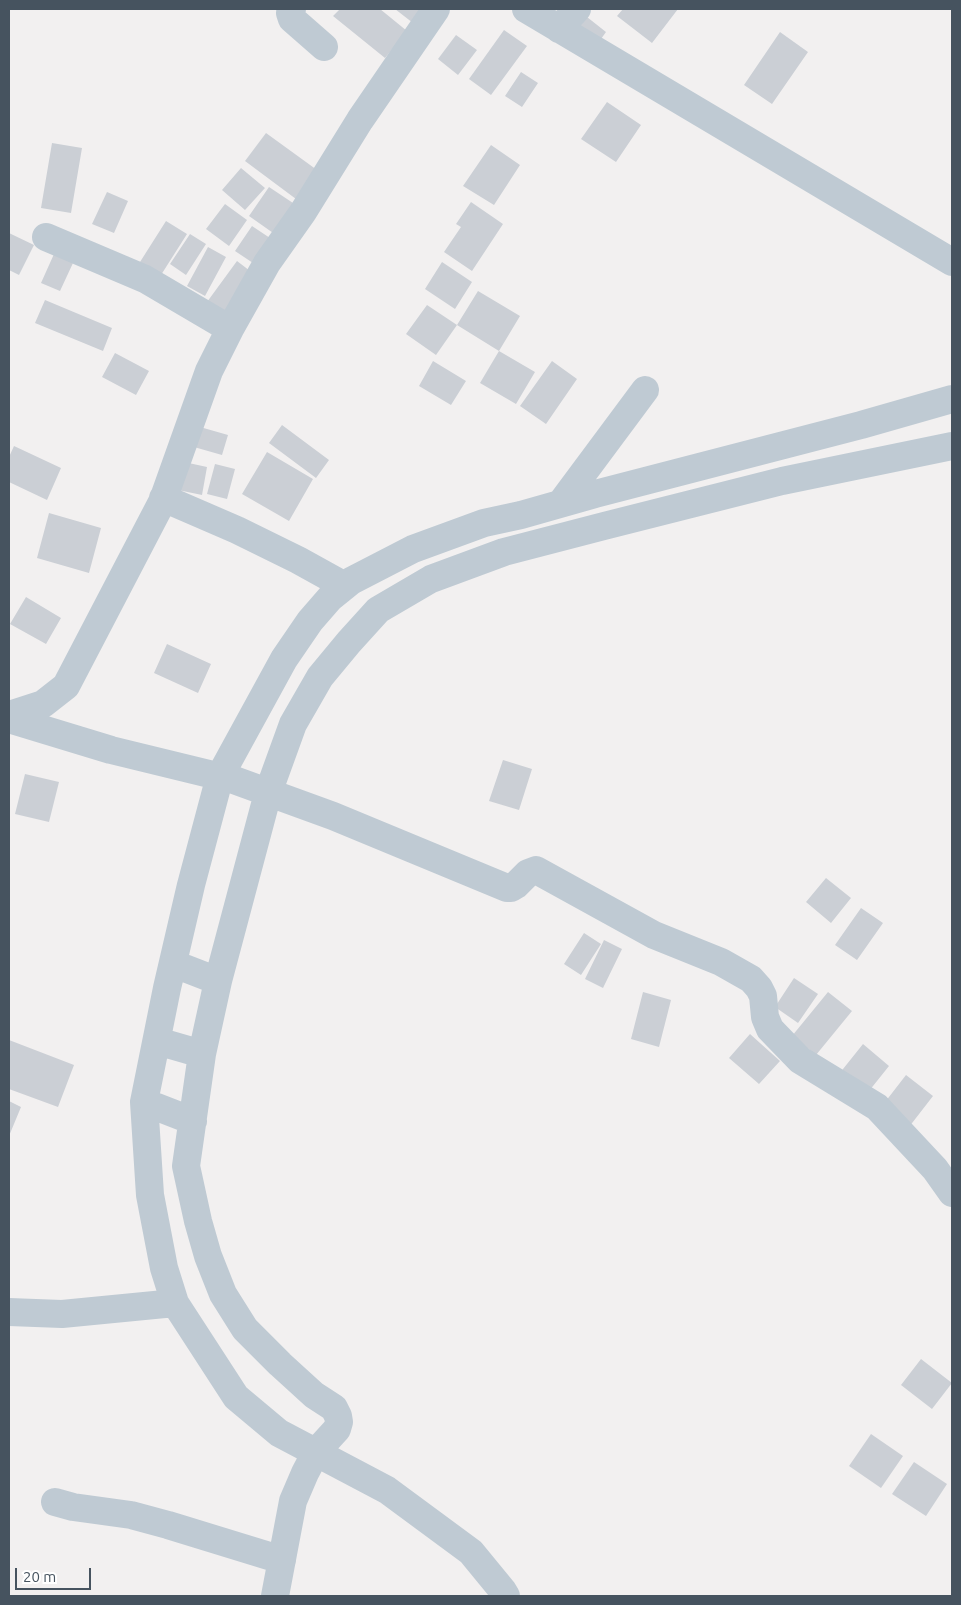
<!DOCTYPE html>
<html>
<head>
<meta charset="utf-8">
<style>
  body { margin:0 }
  #map { position:relative; width:961px; height:1605px; overflow:hidden; background:#f2f0f0; font-family:Ubuntu,sans-serif }
  canvas { display:block }
  .frame { position:absolute; inset:0; border:10px solid #46535f; pointer-events:none }
  .scale { position:absolute; left:15px; top:1568px; width:76px; height:22px; box-sizing:border-box; border:2px solid #46535f; border-top:0; padding-left:6px; font-size:15px; line-height:18px; white-space:nowrap; color:#46535f; -webkit-text-stroke:4px #fff; paint-order:stroke }
</style>
</head>
<body>
<div id="map">
<canvas width="961" height="1605"></canvas>
<div class="frame"></div>
<div class="scale">20 m</div>
</div>
<script>
const g = document.querySelector('canvas').getContext('2d');
g.lineJoin = 'round';
function fill(path, color) {
  g.fillStyle = color;
  g.fill(path, 'evenodd');
}
function toPath(rows) {
  const path = new Path2D();
  for (const r of rows) {
    path.moveTo(r[0], r[1]);
    for (let i = 2; i < r.length; i += 2) path.lineTo(r[i], r[i + 1]);
  }
  return path;
}
function stroke(path, color, width, dash) {
  g.strokeStyle = color;
  g.lineWidth = width;
  g.lineCap = dash ? 'butt' : 'round';
  g.setLineDash(dash || []);
  g.stroke(path);
}
const building = toPath([
  [340,9,380,9,407,31,385,58,333,16],
  [395,9,425,9,413,23],
  [623,9,678,9,652,43,617,16],
  [587,17,606,32,596,46,576,31],
  [504,30,527,46,491,95,469,79],
  [780,32,808,52,772,104,744,85],
  [456,35,477,50,458,75,438,59],
  [521,72,538,83,522,107,505,96],
  [607,102,641,125,616,162,581,139],
  [266,133,317,170,296,199,245,161],
  [52,143,82,148,71,213,41,208],
  [491,145,520,165,494,205,463,186],
  [241,168,265,188,245,210,222,190],
  [269,187,296,205,276,235,249,216],
  [107,192,128,201,114,233,92,224],
  [471,202,503,224,472,271,444,252,461,227,456,224],
  [225,204,247,220,229,246,206,229],
  [166,221,187,234,161,275,140,262],
  [252,226,273,240,256,265,235,251],
  [9,233,34,245,19,275,9,270],
  [190,234,206,244,186,275,170,264],
  [208,247,226,257,205,296,187,286],
  [54,254,73,263,60,291,41,283],
  [237,261,254,274,224,314,207,302],
  [442,262,472,282,455,309,425,289],
  [478,291,520,316,499,351,535,372,516,404,480,383,499,351,457,325],
  [45,300,112,328,103,351,35,323],
  [427,305,457,325,436,355,406,334],
  [115,353,149,371,136,395,102,377],
  [433,361,466,381,451,405,419,386],
  [552,361,577,379,546,424,520,406],
  [193,425,228,435,222,455,187,445],
  [282,425,329,460,316,478,269,443],
  [14,446,61,468,47,500,9,482,9,457],
  [267,452,313,479,289,521,242,494],
  [184,462,207,467,202,495,178,490],
  [215,464,235,469,227,499,207,494],
  [49,513,101,528,89,573,37,558],
  [26,597,61,618,46,644,10,624],
  [167,644,211,664,198,693,154,673],
  [503,760,532,769,519,810,489,801],
  [25,774,59,782,49,822,15,814],
  [826,878,851,898,831,923,806,902],
  [861,908,883,923,857,960,835,945],
  [584,933,601,944,581,975,564,964],
  [604,940,622,949,603,988,585,979],
  [794,978,818,994,798,1023,775,1007],
  [643,992,671,1000,659,1047,631,1039],
  [828,992,852,1011,816,1055,792,1036],
  [750,1034,780,1061,759,1084,729,1058],
  [9,1040,74,1065,58,1107,9,1089],
  [863,1044,889,1066,865,1096,839,1074],
  [906,1075,933,1096,909,1127,882,1106],
  [9,1101,21,1107,9,1136],
  [921,1359,952,1383,932,1409,901,1385],
  [871,1434,903,1456,881,1488,849,1466],
  [914,1462,947,1484,926,1516,892,1494]
]);
const minor = toPath([
  [292,9,290,13,292,19,324,47],
  [526,9,952,262],
  [559,29,577,9],
  [46,237,145,279,230,329],
  [163,498,237,530,298,560,345,586],
  [561,503,645,390],
  [9,715,43,704,66,686,163,500,209,371,230,329,267,263,303,212,360,120,436,9],
  [9,719,111,750,234,780,333,816,507,888,511,888,516,885,528,873,536,870,654,935,721,962,751,979,759,988,763,996,765,1017,770,1029,800,1060,877,1107,935,1169,952,1193],
  [173,965,187,969,218,981],
  [157,1041,202,1054],
  [144,1102,193,1121],
  [9,1312,62,1314,175,1303],
  [55,1502,73,1507,131,1515,168,1525,282,1560],
  [275,1596,293,1501,305,1473,316,1452,337,1429,339,1422,338,1416,334,1408,314,1395,280,1364,245,1329,223,1294,208,1256,198,1221,186,1166,202,1054,218,981,268,793,293,724,320,677,349,642,378,610,431,579,504,552,604,526,782,481,952,446],
  [506,1596,503,1591,471,1552,387,1490,279,1433,236,1397,175,1303,164,1268,150,1195,144,1102,167,988,191,885,220,776,284,659,310,621,330,598,351,581,413,549,484,523,521,515,595,494,861,425,952,399]
]);
fill(building, '#cbcfd5');
stroke(minor, '#bfcad3', 28);
</script>
</body>
</html>
